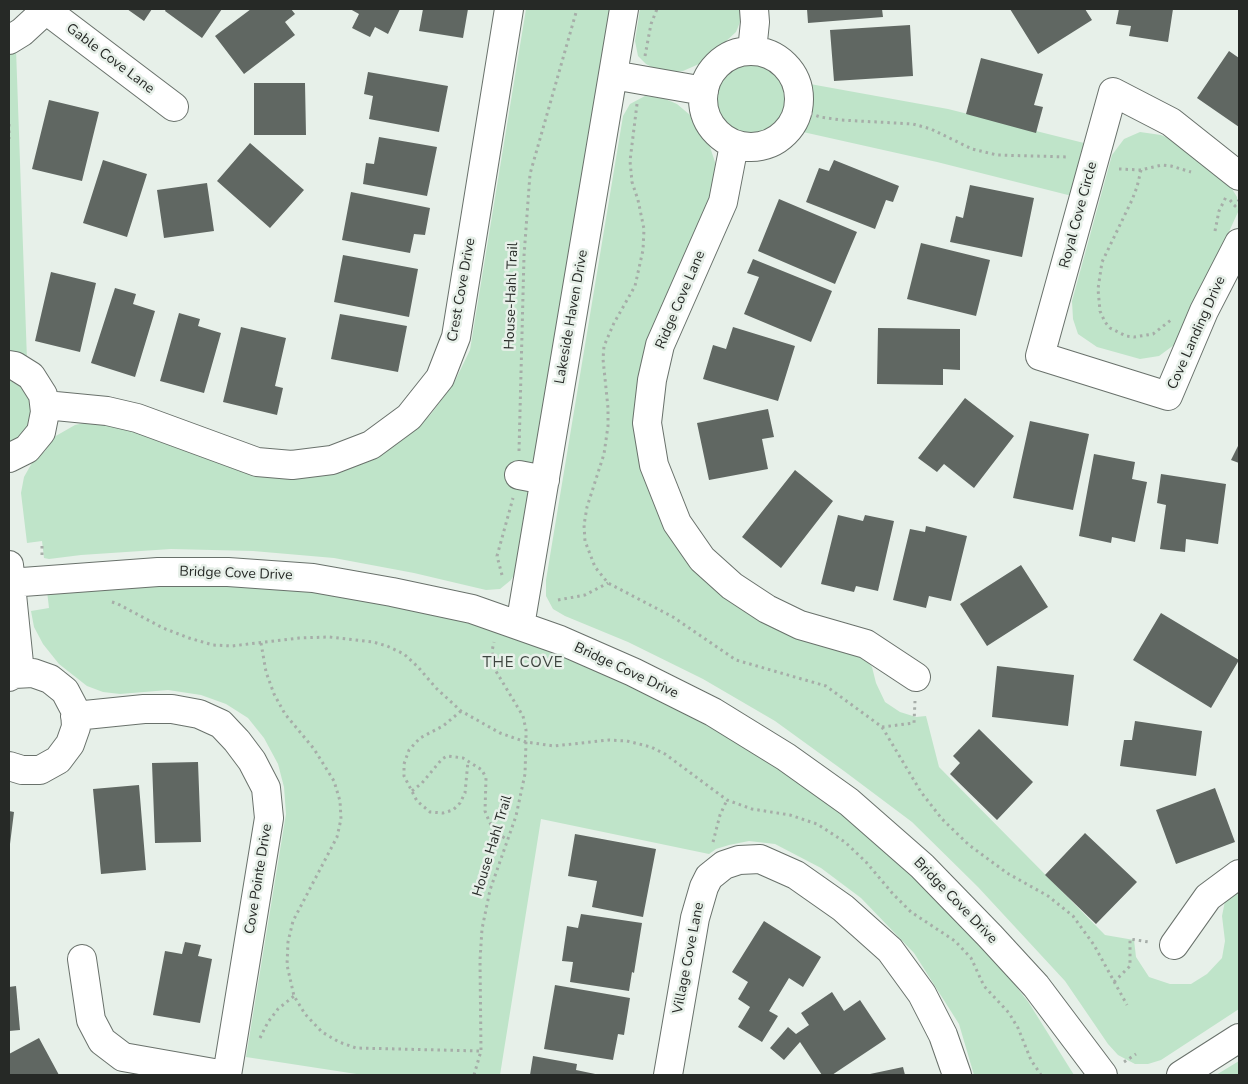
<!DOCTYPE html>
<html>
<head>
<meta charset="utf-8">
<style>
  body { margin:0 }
  #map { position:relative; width:1248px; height:1084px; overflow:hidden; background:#e7f0e9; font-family:"Nunito Sans",sans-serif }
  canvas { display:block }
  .frame { position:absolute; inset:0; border:10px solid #262926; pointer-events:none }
</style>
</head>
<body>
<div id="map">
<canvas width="1248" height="1084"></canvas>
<div class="frame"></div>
</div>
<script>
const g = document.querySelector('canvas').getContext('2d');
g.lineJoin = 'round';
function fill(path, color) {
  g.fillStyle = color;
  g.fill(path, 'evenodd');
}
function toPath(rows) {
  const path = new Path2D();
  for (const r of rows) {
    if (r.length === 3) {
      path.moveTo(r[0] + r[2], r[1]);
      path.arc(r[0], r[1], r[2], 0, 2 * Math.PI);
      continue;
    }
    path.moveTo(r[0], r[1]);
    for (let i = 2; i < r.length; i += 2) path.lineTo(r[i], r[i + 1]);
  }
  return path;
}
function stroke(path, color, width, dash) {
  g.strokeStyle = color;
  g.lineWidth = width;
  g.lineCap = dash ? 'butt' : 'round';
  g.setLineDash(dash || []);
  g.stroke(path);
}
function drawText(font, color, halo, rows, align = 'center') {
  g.font = font + ' "Nunito Sans",sans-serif';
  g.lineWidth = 5;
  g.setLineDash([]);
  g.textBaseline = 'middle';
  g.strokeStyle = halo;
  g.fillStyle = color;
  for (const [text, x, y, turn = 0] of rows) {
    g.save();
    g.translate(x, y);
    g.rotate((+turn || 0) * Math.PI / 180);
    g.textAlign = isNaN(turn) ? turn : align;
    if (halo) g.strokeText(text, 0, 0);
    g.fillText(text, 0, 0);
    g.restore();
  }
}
const green = toPath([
  [526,9,610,9,518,568,511,580,500,589,486,590,414,573,334,558,253,551,171,549,81,555,49,559,44,558,42,541,27,543,21,493,24,477,33,461,45,451,54,437,75,425,93,421,124,426,265,469,371,457,404,439,431,414,454,383,470,350],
  [640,9,743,9,742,17,736,32,723,44,699,64,683,71,671,72,657,70,646,64,638,56,635,41],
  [16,49,27,360,16,352,9,351,9,54],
  [751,99,35],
  [810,84,948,109,1084,143,1082,159,1072,196,937,162,803,132,810,121,813,108],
  [645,96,663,98,677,104,690,115,709,144,715,162,715,181,708,205,652,332,670,532,859,652,872,667,876,683,885,702,900,712,916,717,926,716,939,767,1105,935,1134,940,1136,957,1149,977,1170,984,1191,984,1207,974,1222,958,1225,941,1222,916,1225,901,1239,885,1239,1009,1161,1060,1148,1064,1135,1064,1118,1055,1108,1044,1065,981,978,887,912,822,844,771,775,721,703,679,628,642,565,616,553,609,546,596,546,580,623,116,630,104],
  [1140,132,1161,135,1168,138,1229,184,1237,197,1238,212,1189,319,1174,345,1159,356,1140,359,1097,347,1078,334,1073,319,1072,301,1112,155,1124,139],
  [9,380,21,387,29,400,31,411,28,426,17,439,9,442],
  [272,582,488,623,595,663,794,772,962,917,1029,1003,1074,1075,974,1075,959,1024,914,953,861,898,821,868,775,844,749,841,729,845,716,849,709,854,541,819,500,1075,363,1075,246,1057,286,814,284,787,278,764,264,738,248,718,226,704,201,695,168,690,120,694,103,692,87,686,59,664,43,644,34,627,31,611,49,608,47,591,82,585],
  [1239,1061,1239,1075,1216,1075]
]);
const building = toPath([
  [127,9,152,9,144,21],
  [166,9,222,9,202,38,165,11],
  [251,9,291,9,295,14,285,22,295,35,244,74,215,36],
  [350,9,400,9,388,34,375,27,370,37,352,28,359,14],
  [423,9,468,9,463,38,419,31],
  [807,9,882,9,883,17,808,23],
  [1010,9,1085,9,1092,20,1038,54],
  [1119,9,1173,9,1168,42,1129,36,1131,26,1116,24],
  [910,25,913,76,834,81,830,30],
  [1229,51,1239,58,1239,127,1197,98],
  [981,58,1043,74,1034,105,1043,107,1036,133,966,114],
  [368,72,448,86,439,132,369,119,373,96,364,94],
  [254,83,305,83,306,135,254,135],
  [49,100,99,112,82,181,32,169],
  [379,137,437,147,427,196,363,184,366,163,374,164],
  [250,143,304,190,270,228,217,181],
  [103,160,147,174,127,237,83,223],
  [834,160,899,186,893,202,886,200,875,229,806,202,819,168,829,171],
  [207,183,214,231,164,238,157,190],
  [970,185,1034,198,1022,257,950,242,956,216,963,218],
  [351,192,430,208,425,235,414,234,410,253,342,240],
  [779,199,857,232,835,284,758,251],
  [921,243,990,260,976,316,907,299],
  [343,255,418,269,409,317,334,302],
  [753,259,832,291,811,342,744,314,759,277,747,273],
  [51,272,96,283,80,352,35,341],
  [115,288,136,294,133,304,155,311,135,377,91,363],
  [179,313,200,319,198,326,221,333,204,393,160,381],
  [340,314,407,326,398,372,331,359],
  [241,327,286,338,275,386,283,388,277,415,223,402],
  [733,327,795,346,778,401,703,379,713,345,726,349],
  [878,328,960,329,960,370,943,369,943,385,877,384],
  [965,398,1014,436,974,488,944,464,937,472,918,458],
  [768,409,774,437,762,439,768,469,709,480,697,423],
  [1030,421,1089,434,1073,510,1013,498],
  [1239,444,1239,463,1231,460],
  [1094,454,1135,462,1132,479,1147,482,1135,542,1112,537,1111,543,1079,536],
  [795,470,833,501,781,568,742,537],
  [1161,474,1226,484,1218,544,1186,539,1185,552,1160,549,1166,505,1157,503],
  [838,515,863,521,865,515,894,521,878,591,856,586,854,592,821,584],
  [926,526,967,536,951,601,929,596,926,608,893,600,910,529,925,532],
  [1021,565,1048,607,987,646,960,604],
  [1161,613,1239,660,1211,708,1133,660],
  [997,666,1074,675,1068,726,992,717],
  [1135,721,1202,731,1196,776,1120,766,1124,740,1132,740],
  [979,729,1033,782,997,820,950,774,960,763,953,756],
  [198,762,201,842,155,843,152,763],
  [139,785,146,870,101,874,93,789],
  [1215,788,1235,842,1176,864,1156,810],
  [9,811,14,812,10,844,9,844],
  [1085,833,1137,882,1096,924,1045,875],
  [575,834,656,849,643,917,592,907,597,881,568,876],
  [581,914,642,923,634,973,632,972,629,991,570,982,573,962,562,961,567,926,578,928],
  [764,921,821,957,803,987,789,978,769,1011,778,1016,762,1042,738,1027,750,1007,738,999,748,982,732,972],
  [185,942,201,945,198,956,212,959,200,1023,153,1015,165,951,182,954],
  [555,985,630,998,624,1035,618,1034,613,1060,544,1049],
  [16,986,20,1030,9,1031,9,987],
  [832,992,844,1011,860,1000,886,1039,832,1075,822,1075,800,1042,784,1060,770,1048,788,1027,796,1034,809,1025,801,1013],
  [39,1038,59,1075,9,1075,9,1054],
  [533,1056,577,1064,576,1070,600,1075,530,1075],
  [903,1067,905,1075,870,1075,870,1074]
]);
const path = toPath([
  [645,56,651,24,657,9],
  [637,104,630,161,632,182,638,200,644,229,643,250,635,286,614,323,604,346,603,359,608,408,608,426,604,454,587,507,584,525,585,541,595,567,608,583,673,617,736,660,826,686,882,727,921,792,942,819,969,845,1007,873,1048,896,1073,916,1094,945,1127,1005],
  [798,109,820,117,841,120,913,124,931,129,972,149,997,155,1069,157],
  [9,124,9,139],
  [1119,169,1141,170,1162,165,1171,166,1191,172],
  [1141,170,1137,187,1132,200,1102,262,1098,289,1100,311,1105,322,1110,328,1126,336,1134,337,1153,334,1171,320],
  [1230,200,1235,206,1239,200],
  [1215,231,1219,211,1226,197],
  [519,451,524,256,530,174,577,9],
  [42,546,42,556],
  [502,575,497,556,513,498],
  [558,600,585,595,608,583],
  [112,602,118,604,163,628,189,638,213,645,232,646,299,638,329,637,373,642,387,646,404,654,418,667,436,688,461,711,500,733,526,742,554,746,609,740,627,741,651,747,665,754,727,800,752,809,790,815,817,824,845,842,866,862,893,894,911,912,955,941,971,958,984,986,1009,1013,1018,1028,1031,1060,1041,1075],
  [261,643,266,672,274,694,285,714,314,749,334,781,340,801,341,819,337,837,293,921,288,942,287,965,294,996,305,1014,322,1032,339,1042,356,1048,481,1051],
  [461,711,443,726,420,738,409,750,404,764,404,776,417,801,430,812,443,813,453,810,460,803,465,793,468,761],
  [882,727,914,723,915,701],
  [412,791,422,783,442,759,447,756,463,758,482,770,486,778,485,811,489,821,495,832,508,840],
  [713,842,720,815,727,800],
  [1114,982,1130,966,1130,939,1149,942],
  [260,1038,268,1022,278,1009,294,996],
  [1124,1062,1136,1054],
  [474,1075,481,1051,480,960,482,929,490,890,516,816,525,774,526,742,526,730,523,716,494,668,492,651,494,642]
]);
const minor = toPath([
  [46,10,174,107],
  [9,40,22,32,47,9],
  [752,51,755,22,754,9],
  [751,99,48],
  [613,75,704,91],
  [734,145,723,202,660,345,652,380,647,423,654,465,677,523,702,559,732,586,767,609,800,625,866,644,916,677],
  [1239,176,1171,122,1113,92,1040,356,1168,396,1204,311,1239,243],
  [9,365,15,366,31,376,43,395,45,412,41,432,27,449,9,458],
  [45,405,107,411,137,418,257,462,292,465,332,460,371,445,409,417,440,378,456,337,509,9],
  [519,475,545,480],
  [9,565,20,673],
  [9,583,158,572,228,572,313,578,392,592,472,609,560,640,633,672,713,712,786,757,849,802,922,866,990,936,1036,986,1103,1075],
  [520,626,624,9],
  [9,677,14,674,33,673,50,679,65,691,75,710,76,727,70,744,58,760,40,770,22,770,9,766],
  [75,716,144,709,172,709,199,714,221,724,237,741,252,761,266,788,269,818,227,1075],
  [1174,945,1208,897,1239,874],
  [82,959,91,1020,102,1041,123,1057,225,1075],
  [668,1075,695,918,704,887,709,877,724,865,739,860,760,859,796,875,843,908,890,950,922,994,943,1035,957,1075],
  [1181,1075,1239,1038]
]);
const streetNames = [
  ["Gable Cove Lane",110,59,37],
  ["Royal Cove Circle",1079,215,-75],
  ["Crest Cove Drive",462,290,-80],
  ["House-Hahl Trail",512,296,-88],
  ["Ridge Cove Lane",681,300,-67],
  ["Lakeside Haven Drive",572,317,-80],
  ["Cove Landing Drive",1197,333,-66],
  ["Bridge Cove Drive",236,574,2],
  ["Bridge Cove Drive",626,671,25],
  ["House Hahl Trail",493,846,-73],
  ["Cove Pointe Drive",259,879,-81],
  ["Bridge Cove Drive",955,901,46],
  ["Village Cove Lane",689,958,-79]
];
const neighbourhoodNames = [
  ["THE COVE",523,663]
];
fill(green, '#bfe4c9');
fill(building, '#606762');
stroke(minor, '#69716b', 30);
stroke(path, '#a6ada8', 3, [2.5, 4]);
stroke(minor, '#fff', 28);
drawText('14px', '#262926', '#e7f0e9', streetNames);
g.letterSpacing = '1px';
drawText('15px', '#3d443f', '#e7f0e9', neighbourhoodNames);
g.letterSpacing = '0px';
</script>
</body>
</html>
